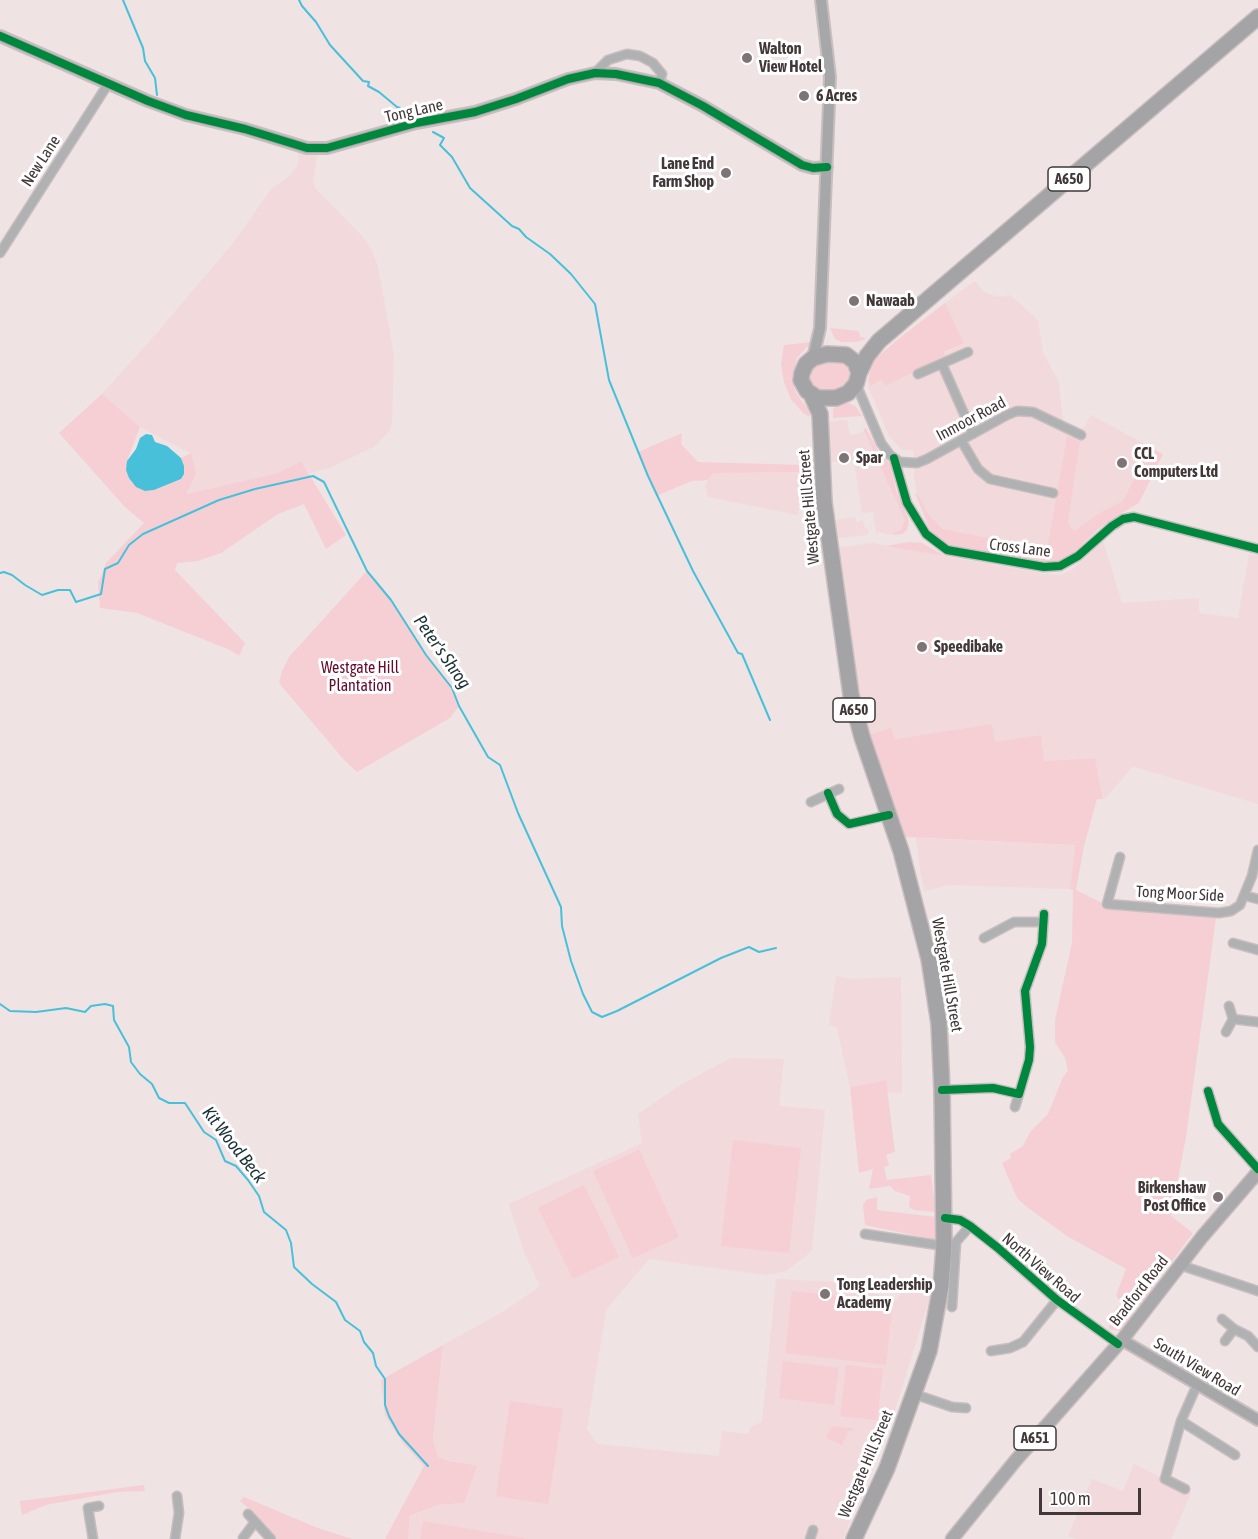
<!DOCTYPE html>
<html>
<head>
<meta charset="utf-8">
<style>
  body { margin:0 }
  #map { position:relative; width:1258px; height:1539px; overflow:hidden; background:#efe3e4; font-family:"Asap Condensed",sans-serif }
  canvas { display:block }
  .scale { position:absolute; left:1039px; top:1488px; width:102px; height:27px; box-sizing:border-box; border:3px solid #423839; border-top:0; padding-left:8px; font-size:18px; line-height:21px; white-space:nowrap; color:#423839; -webkit-text-stroke:4px #fff; paint-order:stroke }
</style>
</head>
<body>
<div id="map">
<canvas width="1258" height="1539"></canvas>
<div class="scale">100 m</div>
</div>
<script>
const g = document.querySelector('canvas').getContext('2d');
g.lineJoin = 'round';
function fill(path, color) {
  g.fillStyle = color;
  g.fill(path, 'evenodd');
}
function toPath(rows) {
  const path = new Path2D();
  for (const r of rows) {
    path.moveTo(r[0], r[1]);
    for (let i = 2; i < r.length; i += 2) path.lineTo(r[i], r[i + 1]);
  }
  return path;
}
function stroke(path, color, width, dash) {
  g.strokeStyle = color;
  g.lineWidth = width;
  g.lineCap = dash ? 'butt' : 'round';
  g.setLineDash(dash || []);
  g.stroke(path);
}
function drawText(font, color, halo, rows, align = 'center') {
  g.font = font + ' "Asap Condensed",sans-serif';
  g.lineWidth = 6;
  g.setLineDash([]);
  g.textBaseline = 'middle';
  g.strokeStyle = halo;
  g.fillStyle = color;
  for (const [text, x, y, turn = 0] of rows) {
    g.save();
    g.translate(x, y);
    g.rotate((+turn || 0) * Math.PI / 180);
    g.textAlign = isNaN(turn) ? turn : align;
    if (halo) g.strokeText(text, 0, 0);
    g.fillText(text, 0, 0);
    g.restore();
  }
}
const built = toPath([
  [297,151,317,156,313,180,316,189,363,237,372,250,378,267,394,355,392,422,389,431,375,446,332,467,310,473,300,461,278,473,185,494,196,474,190,453,140,427,102,394,157,333,233,243,272,188,286,179,297,167,299,159],
  [975,281,984,292,998,297,1010,295,1038,320,1043,353,1059,382,1063,422,1083,429,1091,415,1150,447,1123,501,1101,512,1074,532,1068,523,1080,442,1067,437,1047,549,943,529,929,515,917,493,914,477,914,451,901,449,889,436,868,386,882,380,885,386,946,357,944,353,964,343,945,303],
  [847,420,850,435,864,432,905,520,901,530,888,535,881,532,876,533,873,512,862,513,854,461,831,462,829,422],
  [816,472,816,488,799,490,798,515,708,497,705,485,713,473],
  [855,517,856,522,863,520,864,526,869,531,868,535,838,538,836,520],
  [1103,541,1122,603,1199,598,1199,613,1238,618,1249,554,1258,556,1258,804,1135,767,1132,767,1106,798,1103,799,1095,758,1044,761,995,742,992,724,895,739,869,735,857,693,835,548,873,543,1044,574,1061,575,1073,569],
  [916,838,1075,845,1070,889,948,885,925,891,921,876],
  [836,976,852,979,901,977,902,1093,887,1092,885,1080,850,1087,837,1028,829,1025],
  [731,1058,784,1059,779,1106,825,1110,812,1251,786,1271,766,1275,649,1259,606,1310,587,1429,597,1444,719,1456,722,1431,748,1434,751,1427,762,1422,776,1279,834,1282,897,1300,907,1284,933,1288,890,1426,843,1539,408,1539,410,1517,438,1505,464,1503,476,1467,438,1457,433,1440,443,1345,506,1310,540,1286,524,1252,509,1204,642,1143,638,1114,682,1084],
  [1134,1464,1160,1477,1160,1480,1191,1493,1171,1539,1076,1539,1068,1536,1092,1479,1123,1491]
]);
const green = toPath([
  [945,303,964,343,944,352,946,357,885,386,882,380,870,386,868,380,873,361,897,340],
  [830,328,859,331,860,337,867,338,857,342,841,342,835,339],
  [812,342,797,358,792,378,796,393,808,409,810,417,803,413,791,399,784,382,781,364,784,345],
  [822,360,846,362,852,371,848,385,835,392,819,392,808,382,809,371],
  [102,394,140,427,127,461,145,491,154,490,181,479,184,474,184,466,181,458,191,453,196,474,186,494,278,473,301,461,346,535,326,549,304,504,278,514,221,553,198,561,177,563,175,570,245,643,239,656,230,650,137,613,100,608,98,583,106,563,144,523,125,507,59,433],
  [841,403,849,403,856,407,862,416,833,418,833,409],
  [866,428,878,450,890,464,896,490,909,521,907,530,902,534,893,535,892,533,901,530,905,520,863,429],
  [682,433,681,444,698,462,804,465,806,472,713,473,708,480,692,481,656,496,638,452],
  [1067,436,1080,442,1068,523,1074,531,1101,512,1123,501,1150,447,1163,454,1139,503,1117,516,1098,529,1070,556,1056,563,976,550,947,544,931,532,915,493,917,493,929,515,943,529,1047,549],
  [909,542,922,543,945,556,886,546],
  [367,571,391,600,426,655,452,688,459,706,450,718,357,772,345,761,279,683,282,671,289,657],
  [992,724,995,742,1041,735,1044,761,1095,758,1103,799,1097,799,1084,846,1076,890,1100,902,1198,908,1197,916,1216,918,1186,1137,1171,1216,1193,1233,1140,1305,1118,1299,1116,1295,1126,1269,1067,1236,1027,1207,1017,1198,1002,1163,1011,1158,1010,1154,1023,1146,1030,1132,1048,1114,1063,1077,1068,1071,1065,1058,1055,1042,1055,1020,1072,943,1073,890,1070,889,1075,845,905,837,869,735,891,728,895,739],
  [886,1080,895,1152,886,1155,889,1165,884,1167,887,1180,931,1175,936,1212,914,1210,909,1207,910,1196,895,1191,890,1186,869,1189,873,1169,859,1173,850,1087],
  [733,1140,801,1148,789,1253,721,1246],
  [639,1150,679,1237,633,1258,593,1171],
  [584,1185,619,1257,573,1279,538,1208],
  [877,1197,877,1210,936,1217,937,1240,865,1225,863,1205,866,1200],
  [792,1291,893,1302,886,1365,785,1353],
  [1117,1306,1132,1315,1120,1331,1108,1329],
  [443,1345,433,1440,438,1457,450,1461,477,1466,464,1503,438,1505,410,1516,408,1539,385,1539,424,1466,403,1443,385,1415,381,1380],
  [783,1361,839,1368,834,1405,779,1398],
  [846,1365,883,1369,877,1420,840,1416],
  [510,1401,563,1409,548,1504,496,1496],
  [832,1426,852,1428,854,1431,848,1431,842,1445,826,1438],
  [144,1485,145,1491,117,1492,46,1505,22,1515,20,1501],
  [244,1497,318,1528,352,1539,278,1539,253,1512,240,1501],
  [423,1521,524,1538,524,1539,420,1539]
]);
const water = toPath([
  [146,434,152,435,155,442,167,446,181,458,184,466,184,474,181,479,154,490,145,491,136,487,129,478,126,470,127,461,136,449,140,438]
]);
const stream = toPath([
  [123,0,143,48,145,61,155,78,157,95],
  [299,0,302,6,316,22,330,45,363,81,369,82,368,86,379,92,397,107,414,112],
  [433,132,444,138,440,145,452,157,470,188,512,226,519,229,526,237,550,254,571,274,595,304,609,380,648,476,693,571,738,653,742,654,770,720],
  [0,573,4,572,12,575,25,585,42,595,58,590,70,590,76,602,101,594,105,569,118,563,129,545,143,534,219,500,255,489,313,476,324,482,367,571,391,600,426,655,452,688,459,706,488,757,500,765,518,813,561,907,562,926,571,961,583,994,592,1012,602,1017,617,1011,721,958,749,947,759,952,776,948],
  [0,1004,10,1011,36,1012,66,1008,85,1012,91,1006,105,1004,113,1006,114,1020,129,1047,131,1062,140,1074,152,1084,159,1098,169,1103,185,1103,204,1132,216,1140,225,1161,236,1166,248,1180,259,1196,264,1212,286,1230,291,1243,294,1267,312,1284,336,1302,345,1320,360,1331,364,1342,373,1353,376,1366,385,1379,385,1405,389,1416,399,1434,428,1466]
]);
const street = toPath([
  [595,73,608,60,627,54,640,56,653,63,662,74,659,83],
  [0,253,108,84],
  [942,364,973,434],
  [918,374,968,352],
  [856,384,881,443,890,455,900,462,917,463,927,459,1007,415,1017,411,1033,412,1081,435],
  [961,440,978,469,990,479,1053,493],
  [894,458,907,503,926,534,947,550,1044,567,1060,566,1078,556,1112,526,1123,519,1134,517,1258,549],
  [828,793,837,814,849,824,889,815],
  [811,802,839,789],
  [1120,857,1107,904,1219,913,1231,911,1240,905,1252,876,1258,850],
  [1250,897,1258,899],
  [984,938,1014,922,1043,922],
  [1233,943,1258,950],
  [1229,1006,1233,1019],
  [1226,1032,1233,1019,1258,1022],
  [942,1090,993,1088,1019,1094,1029,1060,1030,1047,1025,991,1042,944,1044,914],
  [1208,1091,1218,1124,1258,1169],
  [1015,1107,1019,1094],
  [945,1218,960,1220,970,1226,998,1248,1057,1300,1118,1344],
  [865,1234,944,1246],
  [1180,1265,1258,1291],
  [952,1307,956,1242,970,1226],
  [1222,1319,1234,1329],
  [1225,1341,1234,1329,1248,1336,1258,1347],
  [991,1351,1010,1348,1023,1342,1057,1300],
  [914,1394,952,1407,966,1408],
  [1181,1421,1235,1455],
  [1185,1489,1165,1479,1181,1421,1197,1385],
  [248,1514,271,1539],
  [243,1538,255,1522],
  [93,1539,88,1508,99,1506],
  [175,1539,179,1513,177,1496],
  [810,1539,813,1530]
]);
const secondary = toPath([
  [0,36,148,101,186,115,245,129,307,148,327,148,416,123,475,112,516,99,568,79,595,73,616,74,659,83,703,106,802,165,813,168,827,167],
  [813,358,820,328,830,77,821,0],
  [1122,1340,1258,1420]
]);
const primary = toPath([
  [952,1539,1016,1460,1122,1340,1202,1237,1258,1172]
]);
const highway = toPath([
  [859,373,855,362,846,355,827,354,813,358,806,364,802,373,801,380,807,391,818,398,836,398,848,393,856,384,859,373,867,356,879,341,1258,17],
  [812,396,820,414,824,502,851,695,862,737,901,851,929,959,939,1024,942,1090,944,1246,941,1286,929,1351,887,1468,854,1539]
]);
const cycleway = toPath([
  [0,36,148,101,186,115,245,129,307,148,327,148,416,123,475,112,516,99,568,79,595,73,616,74,659,83,703,106,802,165,813,168,827,167],
  [894,458,907,503,926,534,947,550,1044,567,1060,566,1078,556,1112,526,1123,519,1134,517,1258,549],
  [828,793,837,814,849,824,889,815],
  [942,1090,993,1088,1019,1094,1029,1060,1030,1047,1025,991,1042,944,1044,914],
  [1208,1091,1218,1124,1258,1169],
  [945,1218,960,1220,970,1226,998,1248,1057,1300,1118,1344]
]);
const markers = [
  [747,58,6,"#7f7475"],
  [804,96,6,"#7f7475"],
  [726,173,6,"#7f7475"],
  [854,301,6,"#7f7475"],
  [844,458,6,"#7f7475"],
  [1122,463,6,"#7f7475"],
  [922,647,6,"#7f7475"],
  [1218,1197,6,"#7f7475"],
  [825,1294,6,"#7f7475"]
];
const shields = [
  [1069,179,42],
  [854,710,42],
  [1035,1438,42]
];
const shieldNames = [
  ["A650",1069,179],
  ["A650",854,710],
  ["A651",1035,1438]
];
const poiNames = [
  ["Walton",759,49],
  ["View Hotel",759,67],
  ["6 Acres",816,96],
  ["Lane End",714,164,"right"],
  ["Farm Shop",714,182,"right"],
  ["Nawaab",866,301],
  ["CCL",1134,454],
  ["Computers Ltd",1134,472],
  ["Spar",856,458],
  ["Speedibake",934,647],
  ["Birkenshaw",1206,1188,"right"],
  ["Post Office",1206,1206,"right"],
  ["Tong Leadership",837,1285],
  ["Academy",837,1303]
];
const streetNames = [
  ["Tong Lane",414,111,-13],
  ["New Lane",41,161,-57],
  ["Inmoor Road",971,419,-28],
  ["Westgate Hill Street",809,507,-95],
  ["Cross Lane",1020,548,7],
  ["Tong Moor Side",1180,894,3],
  ["Westgate Hill Street",947,975,80],
  ["North View Road",1041,1268,41],
  ["Bradford Road",1139,1291,-52],
  ["South View Road",1197,1367,31],
  ["Westgate Hill Street",866,1464,-67]
];
const parkNames = [
  ["Westgate Hill",360,668],
  ["Plantation",360,686]
];
const waterNames = [
  ["Peter's Shrog",442,652,55],
  ["Kit Wood Beck",234,1145,52]
];
fill(built, '#f1d9dc');
fill(green, '#f6cfd5');
fill(water, '#48c0d9');
stroke(stream, '#48c0d9', 2);
stroke(street, '#c8bebf', 11);
stroke(secondary, '#c8bebf', 14);
stroke(primary, '#c8bebf', 15);
stroke(highway, '#c8bebf', 18);
stroke(street, '#afb1b2', 8);
stroke(secondary, '#a5a7a8', 10);
stroke(primary, '#a9a9ab', 12);
stroke(highway, '#a4a4a6', 15);
stroke(cycleway, '#00873e', 8);
for (const [x, y, r, color] of markers) {
  const dot = new Path2D();
  dot.arc(x, y, r, 0, 2 * Math.PI);
  g.fillStyle = color;
  g.fill(dot);
  stroke(dot, '#fff', 2);
}
for (const [x, y, w] of shields) {
  const box = new Path2D();
  box.roundRect(x - w / 2, y - 12, w, 24, 4.5);
  g.fillStyle = '#fff';
  g.fill(box);
  stroke(box, '#423839', 1.5);
}
drawText('bold 15px', '#423839', null, shieldNames);
drawText('bold 16px', '#423839', '#fff', poiNames, 'left');
drawText('16px', '#423839', '#fff', streetNames);
drawText('16px', '#66082a', '#fff', parkNames);
drawText('italic 18px', '#1a3138', '#fff', waterNames);
</script>
</body>
</html>
